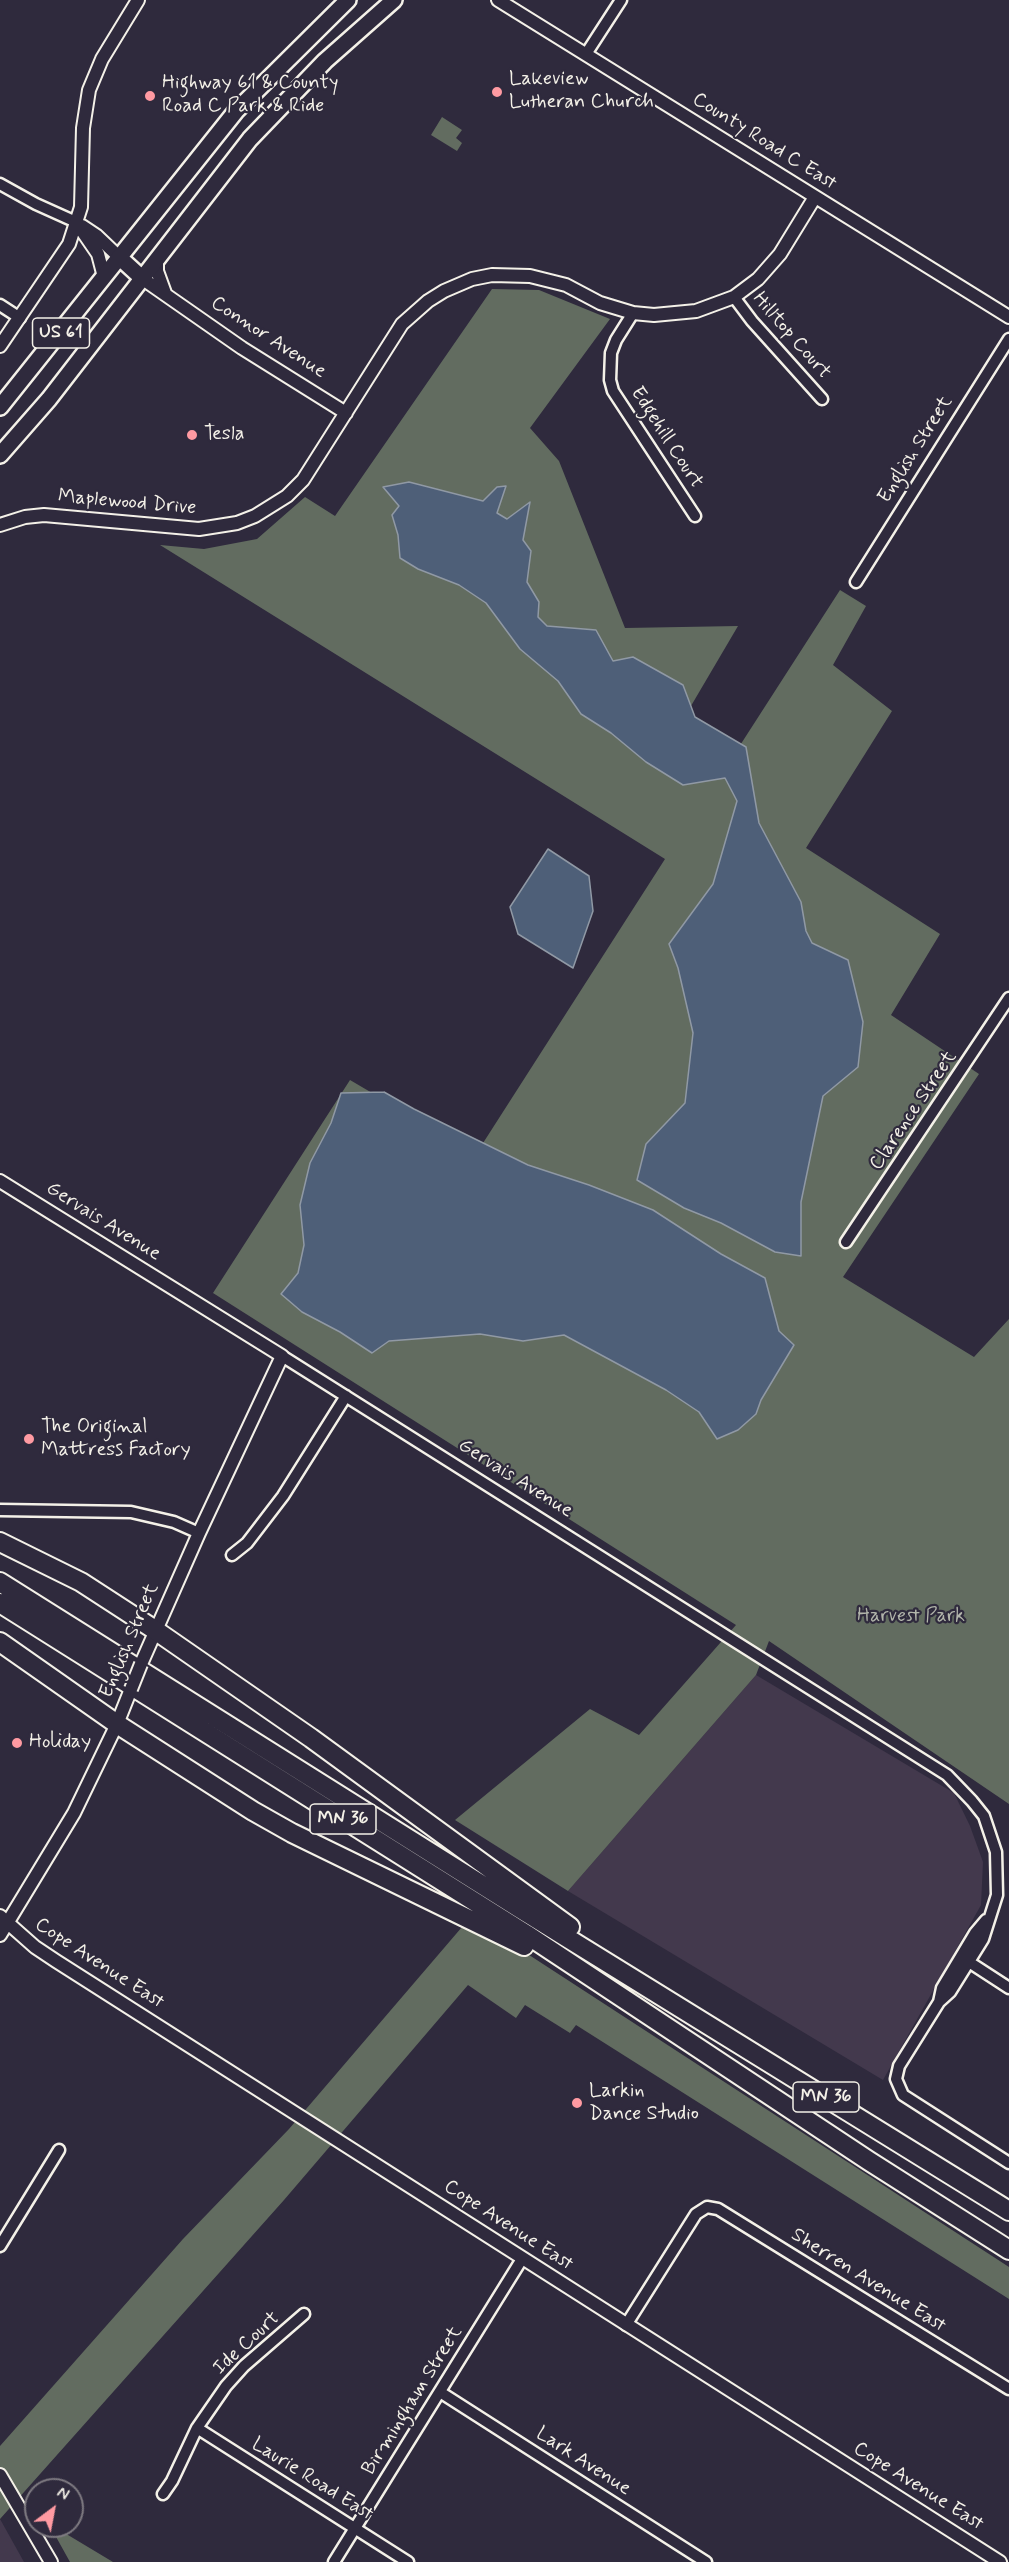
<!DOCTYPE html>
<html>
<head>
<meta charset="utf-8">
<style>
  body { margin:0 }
  #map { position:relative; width:1009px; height:2562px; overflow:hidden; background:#2f2a3d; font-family:Mynerve,sans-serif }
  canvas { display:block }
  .north { position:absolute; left:24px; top:2478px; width:60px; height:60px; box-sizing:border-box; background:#2f2a3d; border:2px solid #7e7a81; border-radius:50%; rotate:32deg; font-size:16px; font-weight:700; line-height:24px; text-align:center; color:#f4f1e8 }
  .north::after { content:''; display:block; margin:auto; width:21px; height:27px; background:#ff9aa2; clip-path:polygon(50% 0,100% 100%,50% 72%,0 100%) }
</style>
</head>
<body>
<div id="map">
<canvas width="1009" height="2562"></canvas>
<div class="north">N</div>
</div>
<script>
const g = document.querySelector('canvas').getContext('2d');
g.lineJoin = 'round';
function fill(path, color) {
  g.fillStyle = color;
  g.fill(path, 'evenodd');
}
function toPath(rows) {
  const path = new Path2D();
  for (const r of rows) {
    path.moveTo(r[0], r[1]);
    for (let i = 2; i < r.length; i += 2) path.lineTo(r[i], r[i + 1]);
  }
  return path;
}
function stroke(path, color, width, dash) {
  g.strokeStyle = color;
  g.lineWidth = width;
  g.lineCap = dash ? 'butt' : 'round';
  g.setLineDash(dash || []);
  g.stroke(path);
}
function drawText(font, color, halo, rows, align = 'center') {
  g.font = font + ' Mynerve,sans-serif';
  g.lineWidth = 4.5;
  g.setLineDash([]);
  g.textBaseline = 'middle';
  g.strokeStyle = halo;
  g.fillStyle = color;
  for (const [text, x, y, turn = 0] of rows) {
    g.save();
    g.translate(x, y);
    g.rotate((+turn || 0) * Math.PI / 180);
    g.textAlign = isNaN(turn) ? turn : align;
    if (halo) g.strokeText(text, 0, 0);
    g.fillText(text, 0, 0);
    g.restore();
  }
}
const built = toPath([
  [756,1675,954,1793,970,1826,983,1862,981,1905,883,2080,568,1891],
  [0,2519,24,2562,0,2562]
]);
const green = toPath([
  [442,117,462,130,456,138,462,143,457,151,431,135],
  [492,289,539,290,610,319,530,428,559,461,625,628,738,626,688,711,737,750,840,590,866,606,833,665,892,711,806,848,940,934,891,1015,979,1074,843,1277,974,1357,1009,1319,1009,1804,769,1641,756,1675,568,1891,455,1820,590,1709,639,1735,736,1625,213,1293,350,1080,476,1154,665,859,160,545,204,549,257,539,305,497,335,516],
  [462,1927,523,1951,1009,2267,1009,2299,576,2025,570,2033,525,2005,516,2018,468,1985,284,2200,0,2519,0,2446,183,2239,289,2129],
  [50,2526,53,2526,113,2562,70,2562]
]);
const water = toPath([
  [409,482,483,501,497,487,506,486,497,513,507,519,530,502,523,540,531,551,527,582,539,602,538,617,547,626,596,630,613,661,633,657,683,685,695,717,746,747,759,823,801,902,806,931,812,943,848,960,863,1022,858,1067,823,1096,801,1202,801,1256,775,1252,721,1223,684,1208,637,1180,646,1144,685,1103,693,1033,678,968,669,944,713,884,737,801,725,778,683,785,646,762,611,733,581,714,558,681,520,649,486,603,459,585,418,569,400,558,398,535,392,515,399,506,383,487,409,482],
  [548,849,589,876,593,911,573,968,518,934,510,907,548,849],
  [384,1092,414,1109,528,1165,589,1185,653,1210,721,1254,765,1278,779,1331,794,1345,761,1400,756,1414,738,1430,717,1439,699,1412,666,1390,564,1335,523,1341,480,1334,389,1341,372,1353,340,1332,302,1312,281,1294,298,1273,304,1245,300,1205,310,1163,331,1123,341,1093,384,1092]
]);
const minor = toPath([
  [586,54,621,0],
  [0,184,36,204,76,222],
  [734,297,752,321,822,399],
  [0,305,20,318],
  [633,313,616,340,611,353,610,380,613,391,695,516],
  [856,582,1009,339],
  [846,1242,1009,998],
  [282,1356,947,1775,972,1801,984,1816,996,1852,997,1895,983,1939,950,1992,939,2002,899,2066,896,2079,903,2095,1009,2163],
  [0,1510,131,1512,174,1522,199,1533],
  [232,1555,247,1543,283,1496,346,1396],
  [969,1962,1009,1988],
  [939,2002,942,1988,975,1933,986,1920],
  [0,2246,59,2150],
  [626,2325,696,2214,707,2207,718,2209,1009,2389],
  [440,2392,706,2562],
  [197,2428,408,2562],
  [163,2494,172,2481,197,2428,226,2386,244,2366,304,2314],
  [334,2562,522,2259]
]);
const tertiary = toPath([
  [498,0,1009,317],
  [76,222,98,254,104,277],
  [82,226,97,236,119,257],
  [157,260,157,271,165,293],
  [143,279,242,348,346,413],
  [0,346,69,244,81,207,83,128,89,90,102,59,138,0],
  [0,525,25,517,44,515,199,529,237,523,255,516,287,496,303,480,402,324,428,301,444,291,472,279,492,275,530,276,566,285,600,303,633,313,654,315,696,311,734,297,758,279,780,254,815,197],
  [0,1181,282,1356,199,1533,141,1664],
  [0,1916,35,1947,56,1961,1000,2562],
  [0,1935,74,1813,117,1724,131,1689],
  [0,2475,51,2562]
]);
const primary = toPath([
  [119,257,143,279],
  [0,407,236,111,348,0],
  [0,455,49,399,250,139,325,61,394,0]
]);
const motorway = toPath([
  [0,1542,81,1582,155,1630,311,1738,570,1927],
  [0,1582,522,1910,1009,2211],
  [0,1603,526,1934,869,2161,1009,2250],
  [0,1642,117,1724,253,1811,292,1833,524,1946]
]);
const tertiaryBridge = toPath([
  [131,1689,141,1664]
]);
const markers = [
  [497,92,6,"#ff9aa2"],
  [150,96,6,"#ff9aa2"],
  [192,435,6,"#ff9aa2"],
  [29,1439,6,"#ff9aa2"],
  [17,1743,6,"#ff9aa2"],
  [577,2103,6,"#ff9aa2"]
];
const shields = [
  [61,333,57],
  [343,1819,66],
  [826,2097,66]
];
const shieldNames = [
  ["US 61",61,333],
  ["MN 36",343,1819],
  ["MN 36",826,2097]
];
const poiNames = [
  ["Lakeview",509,80],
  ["Lutheran Church",509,103],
  ["Highway 61 & County",162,84],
  ["Road C Park & Ride",162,107],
  ["Tesla",204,435],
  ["The Original",41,1428],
  ["Mattress Factory",41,1451],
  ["Holiday",29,1743],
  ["Larkin",589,2092],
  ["Dance Studio",589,2115]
];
const streetNames = [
  ["County Road C East",764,142,32],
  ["Hilltop Court",791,336,49],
  ["Connor Avenue",268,338,33],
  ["Edgehill Court",666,438,57],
  ["English Street",916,450,-58],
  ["Maplewood Drive",127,503,5],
  ["Clarence Street",914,1111,-56],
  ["Gervais Avenue",103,1222,32],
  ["Gervais Avenue",515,1479,32],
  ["English Street",130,1641,-67],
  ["Cope Avenue East",99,1964,33],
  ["Cope Avenue East",508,2226,33],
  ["Sherren Avenue East",868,2281,32],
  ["Ide Court",247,2344,-43],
  ["Birmingham Street",413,2401,-58],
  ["Lark Avenue",583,2462,33],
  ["Laurie Road East",312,2480,32],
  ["Cope Avenue East",918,2487,32]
];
const parkNames = [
  ["Harvest Park",911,1617]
];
fill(built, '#43394d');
fill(green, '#626c60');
fill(water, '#4e5f78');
stroke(water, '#9099a5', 1.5);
stroke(minor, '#f4f1e8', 15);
stroke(tertiary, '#f4f1e8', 16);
stroke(primary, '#f4f1e8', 20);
stroke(motorway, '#f4f1e8', 22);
stroke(minor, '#2f2a3d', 10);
stroke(tertiary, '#2f2a3d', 12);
stroke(primary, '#2f2a3d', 15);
stroke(motorway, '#2f2a3d', 18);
stroke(tertiaryBridge, '#f4f1e8', 16, []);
stroke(tertiaryBridge, '#2f2a3d', 12);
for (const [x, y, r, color] of markers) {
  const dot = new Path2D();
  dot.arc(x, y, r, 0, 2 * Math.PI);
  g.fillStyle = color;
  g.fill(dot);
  stroke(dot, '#2f2a3d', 2);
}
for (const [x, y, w] of shields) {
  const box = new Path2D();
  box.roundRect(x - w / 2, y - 15, w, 30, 4.5);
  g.fillStyle = '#2f2a3d';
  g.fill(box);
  stroke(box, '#f4f1e8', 1.5);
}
drawText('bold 18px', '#f4f1e8', null, shieldNames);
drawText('20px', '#f4f1e8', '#2f2a3d', poiNames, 'left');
drawText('20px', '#f4f1e8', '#2f2a3d', streetNames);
drawText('20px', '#b2b5ab', '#2f2a3d', parkNames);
</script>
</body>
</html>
